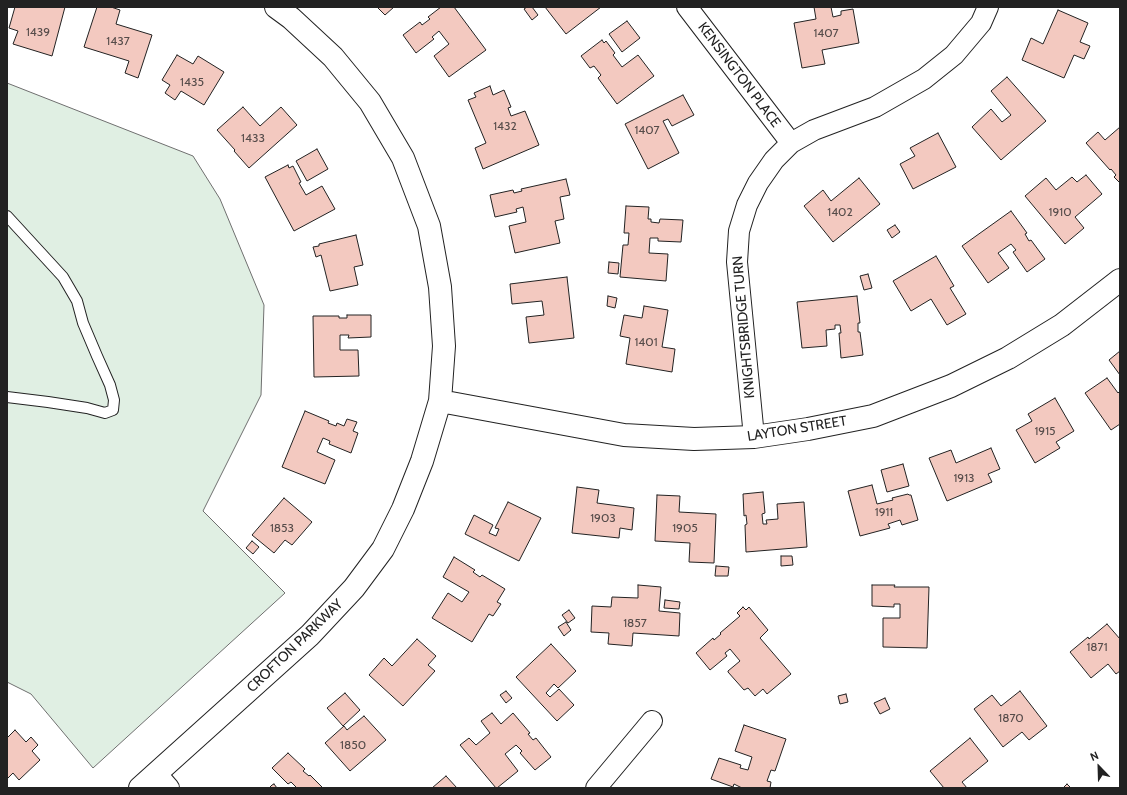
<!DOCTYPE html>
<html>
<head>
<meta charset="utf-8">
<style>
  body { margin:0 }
  #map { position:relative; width:1127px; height:795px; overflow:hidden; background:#fff; font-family:Cabin,sans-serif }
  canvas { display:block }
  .frame { position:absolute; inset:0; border:8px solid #222; pointer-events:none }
  .north { position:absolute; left:1079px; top:747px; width:40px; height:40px; -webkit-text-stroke:3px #fff; paint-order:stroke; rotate:337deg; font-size:11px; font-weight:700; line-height:16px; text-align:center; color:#222 }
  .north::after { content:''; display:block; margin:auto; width:14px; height:18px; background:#222; clip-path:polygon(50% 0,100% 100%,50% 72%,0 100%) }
</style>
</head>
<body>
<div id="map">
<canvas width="1127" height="795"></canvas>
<div class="frame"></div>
<div class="north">N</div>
</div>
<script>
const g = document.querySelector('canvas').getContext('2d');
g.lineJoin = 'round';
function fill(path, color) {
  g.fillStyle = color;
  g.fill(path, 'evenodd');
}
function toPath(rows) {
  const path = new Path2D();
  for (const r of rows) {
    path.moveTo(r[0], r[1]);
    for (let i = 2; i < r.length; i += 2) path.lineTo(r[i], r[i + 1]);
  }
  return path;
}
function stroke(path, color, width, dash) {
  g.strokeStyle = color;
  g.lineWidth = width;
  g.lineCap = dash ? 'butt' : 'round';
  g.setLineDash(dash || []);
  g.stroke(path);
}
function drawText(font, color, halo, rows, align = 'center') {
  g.font = font + ' Cabin,sans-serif';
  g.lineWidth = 3;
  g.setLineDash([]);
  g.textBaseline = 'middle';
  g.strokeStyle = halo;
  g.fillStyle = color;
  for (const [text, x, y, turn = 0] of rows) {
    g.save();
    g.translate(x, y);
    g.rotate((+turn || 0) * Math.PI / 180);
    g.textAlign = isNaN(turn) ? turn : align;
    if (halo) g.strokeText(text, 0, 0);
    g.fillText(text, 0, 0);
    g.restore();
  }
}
const green = toPath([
  [7,83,193,156,220,199,264,305,261,395,203,511,285,593,93,768,31,694,7,682,7,83]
]);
const building = toPath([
  [15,7,65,7,52,56,13,44,18,31,9,28,15,7],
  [97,7,111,7,120,10,116,24,152,35,138,78,125,73,129,61,84,47,97,7],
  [377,7,394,7,385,15,377,7],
  [441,7,454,7,486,50,449,77,434,56,449,44,439,31,432,37,434,39,416,53,403,35,420,22,422,25,430,19,428,17,441,7],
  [527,7,532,7,538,15,532,20,524,9,527,7],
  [545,7,601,7,566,34,545,7],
  [814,7,831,7,833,17,841,15,841,11,853,9,859,43,822,50,825,64,802,68,794,23,816,19,814,7],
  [1058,10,1088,23,1080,42,1090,46,1084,59,1074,55,1064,78,1022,60,1031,38,1043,44,1058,10],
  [627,21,640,38,622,52,609,34,627,21],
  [602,40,604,43,606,41,615,53,613,55,622,67,638,55,654,76,617,104,598,78,601,75,594,66,590,68,581,56,602,40],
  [177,55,193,64,198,56,224,72,204,105,181,91,175,100,165,93,170,85,162,80,177,55],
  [1007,77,1046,121,1001,160,972,127,991,109,1002,122,1011,115,991,91,1007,77],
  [490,86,493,95,504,90,511,107,508,108,511,116,525,111,539,145,483,169,475,148,486,143,468,100,476,97,474,93,490,86],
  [683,95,694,115,672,126,668,119,663,121,679,153,648,169,625,124,683,95],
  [243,107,260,126,281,107,297,125,249,168,234,151,235,150,217,130,243,107],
  [1120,127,1120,183,1114,177,1116,175,1111,169,1110,170,1086,143,1098,132,1105,140,1120,127],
  [938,133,956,167,913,189,900,164,915,156,910,148,938,133],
  [317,149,328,169,307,181,296,161,317,149],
  [288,165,289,168,293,166,301,182,299,183,306,195,322,186,335,209,294,231,265,177,288,165],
  [1086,175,1102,194,1075,217,1084,228,1065,244,1025,196,1046,178,1056,190,1072,177,1077,182,1086,175],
  [859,178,880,204,833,242,804,206,823,190,831,201,859,178],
  [566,179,570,195,560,197,564,219,555,221,560,243,515,253,509,226,526,222,523,207,516,209,517,212,495,217,490,195,513,190,514,193,522,191,521,189,566,179],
  [626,206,649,207,648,219,651,219,651,222,659,223,660,219,683,220,681,242,658,241,658,238,650,238,649,253,668,254,666,281,620,277,623,245,628,245,629,233,624,233,626,206],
  [1011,211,1027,233,1025,234,1029,241,1031,240,1045,259,1027,272,1013,252,1016,250,1011,244,998,253,1009,268,988,283,962,246,1011,211],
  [895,225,900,232,892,238,887,230,895,225],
  [356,235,363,265,354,267,358,285,330,291,321,255,316,257,313,247,319,246,319,244,356,235],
  [936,256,954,286,950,288,966,314,947,325,931,299,911,311,893,281,936,256],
  [609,262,619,263,618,274,608,273,609,262],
  [868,274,872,288,864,290,860,276,868,274],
  [567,277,574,338,529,343,526,317,544,315,542,301,512,304,510,284,567,277],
  [608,296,617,298,615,308,607,306,608,296],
  [857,296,860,323,858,323,858,332,860,332,863,355,841,358,839,333,841,333,840,325,835,325,835,329,826,330,827,346,802,348,797,302,857,296],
  [644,306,668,310,662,347,675,349,672,372,626,364,630,338,620,336,624,315,642,318,644,306],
  [347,315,371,315,371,337,348,338,349,335,340,335,340,350,358,350,359,376,314,377,313,316,339,316,339,318,347,318,347,315],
  [1120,351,1120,375,1109,360,1120,351],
  [1107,378,1118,393,1120,391,1120,424,1111,430,1085,393,1107,378],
  [1055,398,1074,431,1056,442,1060,448,1035,463,1016,430,1032,421,1028,414,1055,398],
  [305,411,329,421,328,423,336,426,337,423,344,426,347,419,357,422,353,431,358,433,351,453,329,444,330,441,323,438,317,452,335,460,325,484,282,467,305,411],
  [991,448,1000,469,988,474,992,482,947,501,929,458,951,450,956,463,991,448],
  [903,464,909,486,887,492,881,470,903,464],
  [872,485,877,504,893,500,892,498,908,494,909,495,911,495,918,520,902,525,900,520,888,524,890,528,860,536,848,491,872,485],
  [577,487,599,490,597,503,634,508,632,530,620,528,619,538,572,533,577,487],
  [763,492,765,513,762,514,763,524,767,524,766,520,778,519,777,504,804,502,807,547,746,552,745,525,747,524,746,515,744,516,743,494,763,492],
  [657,495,680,496,679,512,716,514,714,563,689,562,690,543,655,541,657,495],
  [284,498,312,522,292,545,285,540,274,553,252,535,284,498],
  [508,502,541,518,519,561,465,534,474,515,493,525,489,533,496,536,499,529,495,528,508,502],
  [252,541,259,547,253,554,246,548,252,541],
  [781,556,792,556,793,565,781,566,781,556],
  [454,557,475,570,473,572,480,577,482,575,505,589,497,602,501,604,493,616,489,614,472,642,432,618,448,593,462,602,469,592,443,577,454,557],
  [716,566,729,567,728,576,715,576,716,566],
  [638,585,661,587,659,611,680,613,679,636,633,633,632,646,608,644,609,633,591,632,592,606,611,607,612,597,638,598,638,585],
  [872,585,895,585,894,587,929,587,927,648,883,647,883,618,900,618,900,604,894,604,894,607,872,606,872,585],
  [665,600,680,602,679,609,664,608,665,600],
  [743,607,746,610,749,607,768,630,760,638,791,674,767,694,763,689,755,696,748,688,744,690,728,672,728,671,740,661,730,649,725,653,727,656,710,670,696,653,713,638,714,640,721,634,720,633,740,616,737,613,743,607],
  [569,610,575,618,568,623,562,615,569,610],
  [566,622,571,630,564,636,558,627,566,622],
  [1107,624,1120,639,1120,671,1116,674,1108,664,1091,678,1070,652,1088,637,1089,639,1107,624],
  [417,639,436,656,428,665,435,671,403,706,369,675,384,658,392,666,417,639],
  [551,644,576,671,558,688,554,684,546,693,550,697,559,689,574,705,557,721,516,677,551,644],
  [506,691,512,698,506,703,500,695,506,691],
  [1020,691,1047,726,1029,740,1022,732,1003,747,974,709,992,695,1001,706,1020,691],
  [345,693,360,710,343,726,327,708,345,693],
  [846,694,848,702,840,704,838,696,846,694],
  [885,698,890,709,880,714,874,703,885,698],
  [492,713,501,724,513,713,530,733,528,734,533,740,536,738,551,757,535,770,520,753,522,751,516,745,505,754,518,771,497,788,496,788,460,745,469,738,476,745,490,733,481,721,492,713],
  [364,716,386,740,350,771,325,743,344,726,347,730,364,716],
  [744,725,786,739,775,771,771,770,767,781,771,782,770,788,742,788,734,784,733,787,711,779,719,758,741,765,740,768,748,770,752,757,735,751,744,725],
  [15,730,26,742,31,737,38,745,32,751,40,760,19,780,13,773,7,779,7,738,15,730],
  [970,738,988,761,962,782,967,788,944,788,930,771,970,738],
  [288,753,305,769,303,771,309,776,310,775,323,788,295,788,296,787,291,782,288,784,272,768,288,753],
  [446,776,457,788,432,788,446,776],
  [274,784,277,788,269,788,272,785,274,784],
  [1067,784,1071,788,1063,788,1067,784]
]);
const lane = toPath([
  [7,216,63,277,77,301,83,323,97,356,110,385,114,400,113,410,105,413,87,408,48,402,7,397]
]);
const street = toPath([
  [687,7,791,143],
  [754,437,737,262,739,231,747,205,758,183,774,160,791,143,814,130,875,107,924,79,954,55,981,23,988,7],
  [156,773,169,788],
  [596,788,652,721]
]);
const secondary = toPath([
  [440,401,624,435,694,439,754,437,808,429,873,416,951,386,1008,358,1062,325,1120,280],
  [140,788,310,635,354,588,383,549,403,509,422,461,440,401,444,346,440,287,429,226,403,158,370,102,333,57,291,18,276,7]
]);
const numberNames = [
  ["1439",38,32],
  ["1407",826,33],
  ["1437",118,41],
  ["1435",192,82],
  ["1432",505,126],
  ["1407",647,130],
  ["1433",253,138],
  ["1402",840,212],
  ["1910",1060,212],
  ["1401",646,342],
  ["1915",1045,431],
  ["1913",964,478],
  ["1911",884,512],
  ["1903",603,518],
  ["1853",282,528],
  ["1905",685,528],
  ["1857",635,623],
  ["1871",1097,647],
  ["1870",1011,718],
  ["1850",353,745]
];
const streetNames = [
  ["KENSINGTON PLACE",739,75,53],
  ["KNIGHTSBRIDGE TURN",744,327,-95],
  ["LAYTON STREET",797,429,-9],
  ["CROFTON PARKWAY",295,646,-44]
];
fill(green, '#e0efe3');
stroke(green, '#6f6f6f', 1);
fill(building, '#f3c9c0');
stroke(building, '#222', 1);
stroke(lane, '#222', 12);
stroke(street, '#222', 22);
stroke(secondary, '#222', 24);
stroke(lane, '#fff', 10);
stroke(street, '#fff', 20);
stroke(secondary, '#fff', 22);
drawText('12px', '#564c4a', null, numberNames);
drawText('14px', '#222', '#fff', streetNames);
</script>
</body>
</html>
